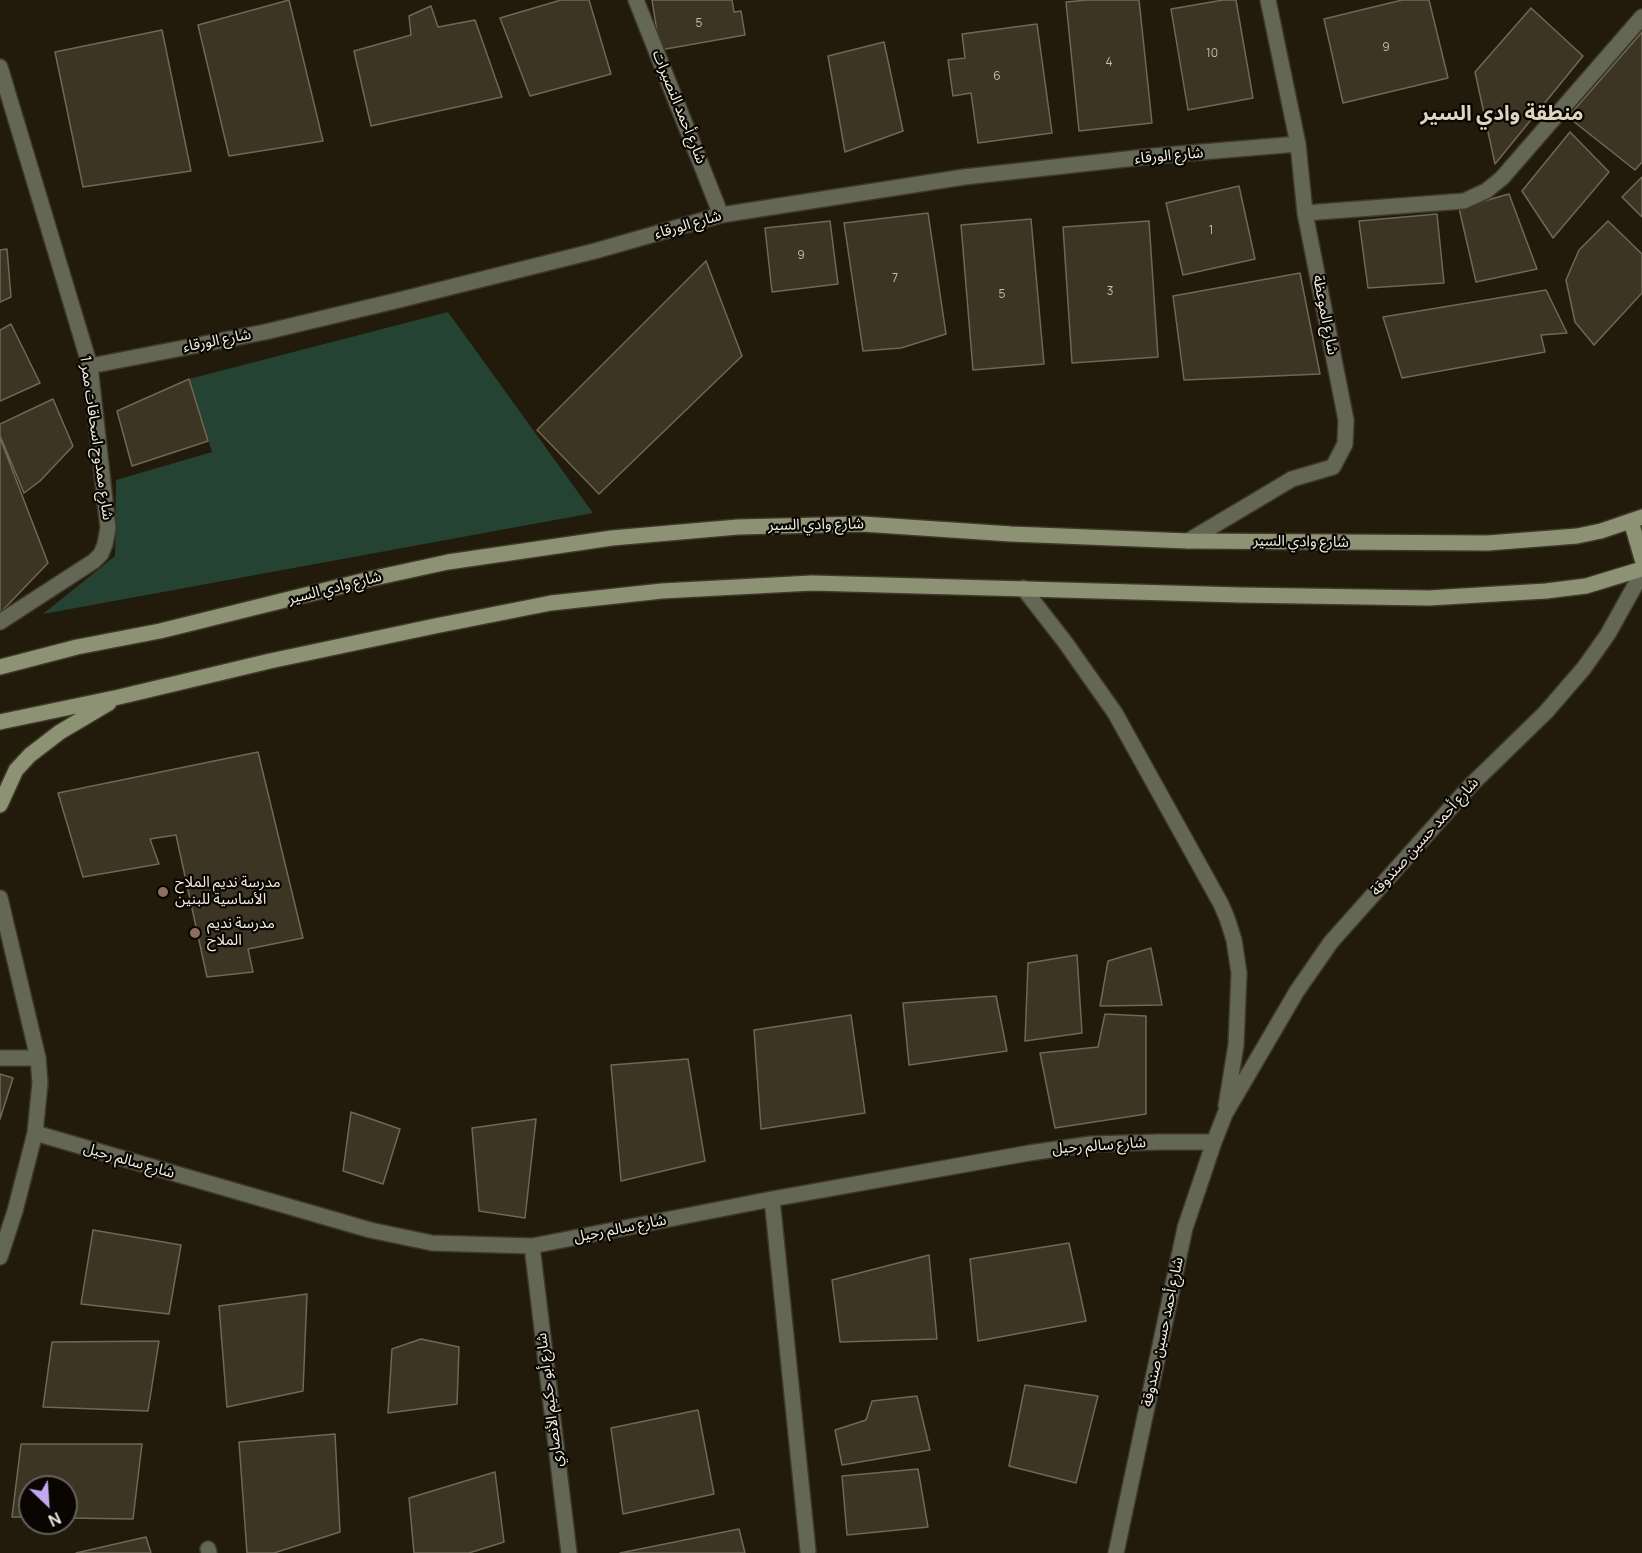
<!DOCTYPE html>
<html>
<head>
<meta charset="utf-8">
<style>
  body { margin:0 }
  #map { position:relative; width:1642px; height:1553px; overflow:hidden; background:#221b0b; font-family:Manrope,sans-serif }
  canvas { display:block }
  .north { position:absolute; left:18px; top:1475px; width:60px; height:60px; box-sizing:border-box; background:#090602; border:2px solid #65625c; border-radius:50%; rotate:155deg; font-size:16px; font-weight:700; line-height:24px; text-align:center; color:#f0ece2 }
  .north::after { content:''; display:block; margin:auto; width:21px; height:27px; background:#c4a7f1; clip-path:polygon(50% 0,100% 100%,50% 72%,0 100%) }
</style>
</head>
<body>
<div id="map">
<canvas width="1642" height="1553"></canvas>
<div class="north">N</div>
</div>
<script>
const g = document.querySelector('canvas').getContext('2d');
g.lineJoin = 'round';
function fill(path, color) {
  g.fillStyle = color;
  g.fill(path, 'evenodd');
}
function toPath(rows) {
  const path = new Path2D();
  for (const r of rows) {
    path.moveTo(r[0], r[1]);
    for (let i = 2; i < r.length; i += 2) path.lineTo(r[i], r[i + 1]);
  }
  return path;
}
function stroke(path, color, width, dash) {
  g.strokeStyle = color;
  g.lineWidth = width;
  g.lineCap = dash ? 'butt' : 'round';
  g.setLineDash(dash || []);
  g.stroke(path);
}
function drawText(font, color, halo, rows, align = 'center') {
  g.font = font + ' Manrope,"Noto Sans Arabic",sans-serif';
  g.lineWidth = 4.5;
  g.setLineDash([]);
  g.textBaseline = 'middle';
  g.strokeStyle = halo;
  g.fillStyle = color;
  for (const [text, x, y, turn = 0] of rows) {
    g.save();
    g.translate(x, y);
    g.rotate((+turn || 0) * Math.PI / 180);
    g.textAlign = isNaN(turn) ? turn : align;
    if (halo) g.strokeText(text, 0, 0);
    g.fillText(text, 0, 0);
    g.restore();
  }
}
const green = toPath([
  [448,312,593,513,43,614,115,556,116,480,212,452,189,379]
]);
const building = toPath([
  [289,0,323,141,229,156,198,25,289,0],
  [561,0,589,0,611,74,530,96,500,18,561,0],
  [652,0,732,0,734,12,741,11,745,35,660,50,652,0],
  [1087,0,1139,0,1152,123,1079,131,1066,2,1087,0],
  [1223,0,1236,0,1253,98,1188,110,1171,9,1223,0],
  [1402,0,1429,0,1448,78,1343,103,1324,19,1402,0],
  [431,6,438,27,475,20,502,97,371,126,354,51,411,35,409,16,431,6],
  [1531,8,1583,56,1495,164,1475,72,1531,8],
  [1037,24,1052,133,978,143,971,93,953,96,948,60,965,58,962,34,1037,24],
  [162,30,191,171,83,187,55,52,162,30],
  [1642,32,1642,162,1635,170,1568,117,1642,32],
  [884,42,903,131,845,152,828,56,884,42],
  [1570,132,1609,172,1553,238,1522,191,1570,132],
  [1642,177,1642,217,1622,197,1642,177],
  [1239,186,1255,259,1183,275,1166,203,1239,186],
  [1509,194,1537,269,1476,282,1459,208,1509,194],
  [928,213,946,334,901,348,863,351,844,223,928,213],
  [1437,214,1444,283,1368,288,1359,221,1437,214],
  [1031,219,1044,364,973,370,961,225,1031,219],
  [830,221,838,284,772,292,765,228,830,221],
  [1149,221,1158,357,1072,363,1063,227,1149,221],
  [1608,221,1642,254,1642,293,1594,345,1575,322,1566,280,1579,250,1608,221],
  [7,249,11,297,0,302,0,250,7,249],
  [706,261,742,356,599,494,537,430,706,261],
  [1300,273,1320,374,1184,380,1173,296,1300,273],
  [1546,290,1567,333,1541,335,1545,352,1402,378,1383,317,1546,290],
  [11,324,40,383,0,401,0,330,11,324],
  [189,379,208,441,132,466,117,411,189,379],
  [53,399,73,446,40,481,24,493,0,436,0,424,53,399],
  [0,438,48,563,0,613,0,438],
  [258,752,303,938,248,949,253,972,207,977,176,835,150,839,159,864,83,877,58,793,258,752],
  [1151,948,1162,1005,1100,1006,1108,961,1151,948],
  [1077,955,1082,1033,1025,1041,1028,963,1077,955],
  [996,996,1007,1051,909,1065,903,1003,996,996],
  [1105,1014,1146,1016,1146,1114,1055,1128,1040,1053,1098,1047,1105,1014],
  [851,1015,865,1113,761,1129,754,1030,851,1015],
  [688,1059,705,1161,621,1181,611,1065,688,1059],
  [0,1074,13,1078,0,1119,0,1074],
  [351,1112,400,1129,383,1184,343,1171,351,1112],
  [536,1119,525,1218,479,1211,472,1128,536,1119],
  [93,1230,181,1245,169,1314,81,1304,93,1230],
  [1069,1243,1086,1321,978,1341,970,1259,1069,1243],
  [929,1255,937,1339,840,1342,832,1280,929,1255],
  [307,1294,303,1391,227,1407,219,1306,307,1294],
  [421,1339,459,1347,457,1404,388,1413,392,1349,421,1339],
  [159,1341,148,1411,43,1407,52,1342,159,1341],
  [1025,1385,1098,1396,1076,1483,1009,1466,1025,1385],
  [917,1396,930,1450,842,1465,835,1430,866,1420,872,1401,917,1396],
  [698,1410,714,1494,623,1514,611,1428,698,1410],
  [335,1434,340,1532,274,1553,247,1553,239,1442,335,1434],
  [21,1444,142,1444,133,1519,66,1518,66,1487,30,1487,30,1517,12,1517,21,1444],
  [918,1469,928,1527,847,1535,842,1476,918,1469],
  [495,1472,504,1542,469,1553,414,1553,409,1498,495,1472],
  [739,1529,745,1553,620,1553,739,1529],
  [146,1537,151,1553,76,1553,146,1537]
]);
const service = toPath([
  [0,622,94,561,101,554,105,544,108,528,90,366],
  [0,1058,38,1058]
]);
const minor = toPath([
  [636,0,721,215],
  [0,67,90,366,265,332,395,301,595,251,721,215,964,177,1154,156,1298,144],
  [1305,213,1464,201,1486,191,1502,178,1642,17],
  [1188,541,1292,479,1333,467,1345,444,1346,420,1305,213,1298,144,1268,0],
  [1023,588,1065,642,1115,713,1221,904,1227,918,1234,940,1239,973,1236,1045,1226,1106],
  [0,898,38,1058,40,1083,35,1133,15,1211,0,1257],
  [35,1133,370,1230,432,1243,532,1246,772,1199,1029,1153,1091,1144,1160,1142,1214,1142],
  [772,1199,808,1551],
  [532,1246,569,1553],
  [208,1549,209,1553],
  [1116,1553,1185,1228,1214,1142,1225,1114,1297,991,1331,942,1471,785,1546,712,1584,668,1608,634,1642,573]
]);
const secondary = toPath([
  [1631,521,1642,559],
  [0,667,77,647,160,631,370,579,448,562,612,538,738,527,862,524,1011,534,1188,541,1488,543,1577,536,1601,531,1642,517],
  [0,722,119,697,270,661,435,626,551,603,662,591,812,583,1240,595,1429,598,1546,591,1586,586,1642,569],
  [0,805,16,770,30,755,60,732,109,703]
]);
const markers = [
  [163,892,6,"#8d6e63"],
  [195,933,6,"#8d6e63"]
];
const numberNames = [
  ["5",699,24],
  ["9",1386,48],
  ["10",1212,54],
  ["4",1109,63],
  ["6",997,77],
  ["1",1211,231],
  ["9",801,256],
  ["7",895,279],
  ["3",1110,292],
  ["5",1002,295]
];
const streetNames = [
  ["شارع أحمد النصيرات",679,107,68],
  ["شارع الورقاء",1169,156,-5],
  ["شارع الورقاء",688,225,-16],
  ["شارع الموعظة",1325,315,79],
  ["شارع الورقاء",217,341,-11],
  ["شارع ممدوح اسحاقات ممر 1",96,438,82],
  ["شارع وادي السير",816,525,-1],
  ["شارع وادي السير",1301,542,1],
  ["شارع وادي السير",335,588,-14],
  ["شارع أحمد حسين صندوقة",1425,837,-48],
  ["شارع سالم رحيل",1099,1146,-4],
  ["شارع سالم رحيل",129,1161,16],
  ["شارع سالم رحيل",620,1229,-11],
  ["شارع أحمد حسين صندوقة",1163,1332,-78],
  ["شارع أبو حكيم الأنصاري",550,1400,-97]
];
const poiNames = [
  ["مدرسة نديم الملاح",175,883],
  ["الأساسية للبنين",175,900],
  ["مدرسة نديم",207,924],
  ["الملاح",207,941]
];
const districtNames = [
  ["منطقة وادي السير",1502,114]
];
fill(green, '#244332');
fill(building, '#3c3524');
stroke(building, '#6f6856', 1.5);
stroke(service, '#3f3829', 18);
stroke(minor, '#3f3829', 18);
stroke(secondary, '#3f3829', 18);
stroke(service, '#646755', 15);
stroke(minor, '#646755', 15);
stroke(secondary, '#8d9275', 15);
for (const [x, y, r, color] of markers) {
  const dot = new Path2D();
  dot.arc(x, y, r, 0, 2 * Math.PI);
  g.fillStyle = color;
  g.fill(dot);
  stroke(dot, '#090602', 2);
}
drawText('12px', '#c3beb2', null, numberNames);
drawText('15px', '#f0ece2', '#090602', streetNames);
drawText('15px', '#f0ece2', '#090602', poiNames, 'left');
drawText('bold 21px', '#ddd5c0', '#090602', districtNames);
</script>
</body>
</html>
